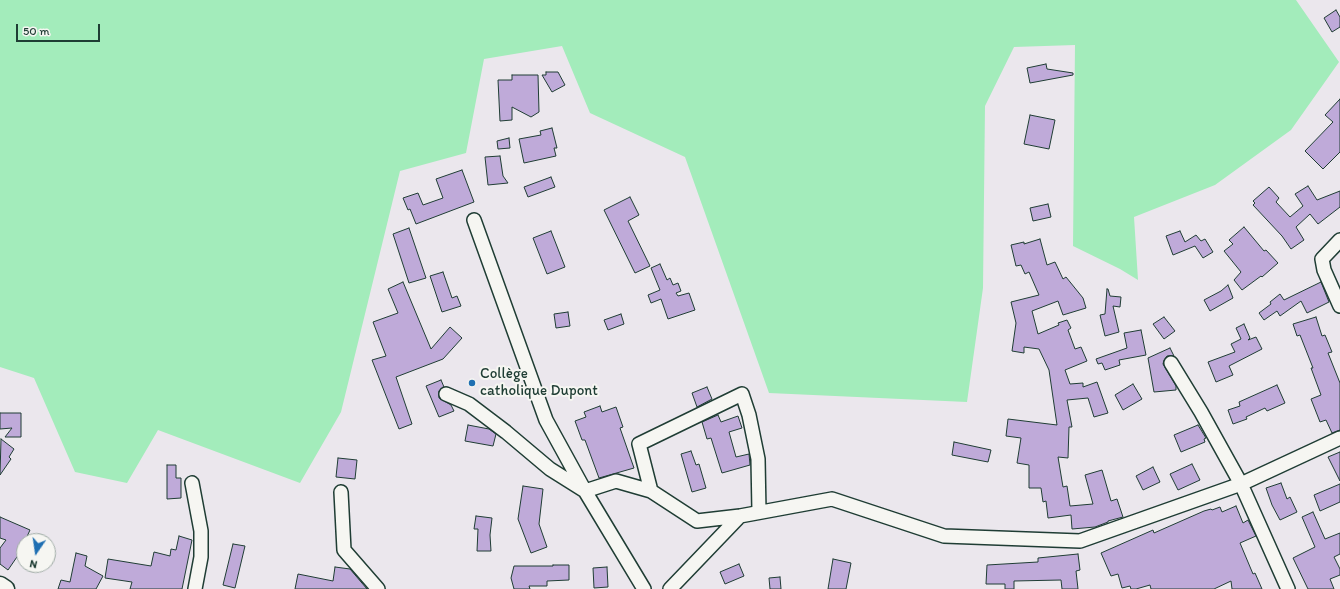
<!DOCTYPE html>
<html>
<head>
<meta charset="utf-8">
<style>
  body { margin:0 }
  #map { position:relative; width:1340px; height:589px; overflow:hidden; background:#ebe7ed; font-family:Itim,sans-serif }
  canvas { display:block }
  .north { position:absolute; left:16px; top:533px; width:40px; height:40px; box-sizing:border-box; background:#f6f6f2; border:1px solid #a0aca6; border-radius:50%; rotate:193deg; font-size:11px; font-weight:700; line-height:16px; text-align:center; color:#1f3d34 }
  .north::after { content:''; display:block; margin:auto; width:14px; height:18px; background:#1f6fb2; clip-path:polygon(50% 0,100% 100%,50% 72%,0 100%) }
  .scale { position:absolute; left:16px; top:24px; width:84px; height:18px; box-sizing:border-box; border:2px solid #1f3d34; border-top:0; padding-left:5px; font-size:12px; line-height:14px; white-space:nowrap; color:#1f3d34; -webkit-text-stroke:3px #f6f6f2; paint-order:stroke }
</style>
</head>
<body>
<div id="map">
<canvas width="1340" height="589"></canvas>
<div class="north">N</div>
<div class="scale">50 m</div>
</div>
<script>
const g = document.querySelector('canvas').getContext('2d');
g.lineJoin = 'round';
function fill(path, color) {
  g.fillStyle = color;
  g.fill(path, 'evenodd');
}
function toPath(rows) {
  const path = new Path2D();
  for (const r of rows) {
    path.moveTo(r[0], r[1]);
    for (let i = 2; i < r.length; i += 2) path.lineTo(r[i], r[i + 1]);
  }
  return path;
}
function stroke(path, color, width, dash) {
  g.strokeStyle = color;
  g.lineWidth = width;
  g.lineCap = dash ? 'butt' : 'round';
  g.setLineDash(dash || []);
  g.stroke(path);
}
function drawText(font, color, halo, rows, align = 'center') {
  g.font = font + ' Itim,sans-serif';
  g.lineWidth = 4;
  g.setLineDash([]);
  g.textBaseline = 'middle';
  g.strokeStyle = halo;
  g.fillStyle = color;
  for (const [text, x, y, turn = 0] of rows) {
    g.save();
    g.translate(x, y);
    g.rotate((+turn || 0) * Math.PI / 180);
    g.textAlign = isNaN(turn) ? turn : align;
    if (halo) g.strokeText(text, 0, 0);
    g.fillText(text, 0, 0);
    g.restore();
  }
}
const green = toPath([
  [0,0,1296,0,1339,62,1291,130,1215,185,1134,217,1138,280,1120,269,1073,246,1075,45,1014,47,985,106,983,288,967,402,769,393,685,157,590,113,562,46,484,59,466,153,400,171,341,412,300,483,158,430,127,483,75,472,34,378,0,367]
]);
const building = toPath([
  [1336,10,1340,17,1340,27,1332,32,1324,18,1336,10],
  [1046,64,1047,69,1073,73,1073,75,1030,83,1027,68,1046,64],
  [546,72,558,72,565,85,552,92,542,75,546,75,546,72],
  [512,75,538,75,539,112,531,117,512,107,512,120,500,121,498,80,512,80,512,75],
  [1340,99,1340,152,1323,169,1305,151,1333,122,1325,115,1340,99],
  [1030,115,1055,120,1049,149,1024,144,1030,115],
  [552,128,557,148,554,148,556,156,524,163,519,139,541,135,540,131,552,128],
  [509,138,510,148,498,149,497,141,509,138],
  [500,156,503,176,508,183,488,185,485,157,500,156],
  [462,170,474,202,416,224,410,209,408,210,403,198,418,193,423,205,443,198,436,179,462,170],
  [551,177,555,187,528,197,524,187,551,177],
  [1308,186,1317,200,1340,191,1340,207,1318,224,1310,214,1296,227,1304,240,1291,249,1282,236,1253,205,1255,203,1253,201,1269,187,1279,198,1276,202,1290,217,1303,206,1295,194,1308,186],
  [630,197,639,215,628,221,650,266,635,273,604,210,630,197],
  [1048,204,1051,217,1033,221,1030,208,1048,204],
  [1244,227,1264,251,1266,250,1278,263,1262,277,1261,276,1242,290,1234,280,1241,272,1224,251,1233,244,1229,240,1244,227],
  [409,228,426,278,409,283,393,234,409,228],
  [551,231,565,267,547,274,533,238,551,231],
  [1180,231,1185,242,1196,235,1201,241,1205,239,1213,252,1203,258,1195,246,1173,255,1166,236,1180,231],
  [1040,239,1047,265,1055,262,1063,279,1066,277,1083,298,1086,308,1063,315,1058,301,1032,311,1038,334,1059,325,1058,323,1067,320,1071,328,1068,330,1075,349,1081,347,1087,361,1065,370,1070,384,1083,383,1083,387,1097,382,1108,413,1094,417,1088,398,1067,400,1072,427,1069,427,1068,458,1058,457,1063,487,1067,486,1070,506,1093,504,1085,475,1102,470,1111,501,1117,499,1123,517,1108,521,1108,522,1095,527,1072,529,1071,515,1048,518,1046,501,1043,502,1041,488,1029,488,1029,465,1017,463,1021,438,1006,436,1008,419,1057,425,1049,370,1039,349,1024,347,1024,353,1012,351,1016,323,1011,302,1039,295,1029,272,1025,274,1021,265,1016,266,1011,245,1024,242,1024,244,1040,239],
  [660,264,667,280,670,278,673,285,678,283,681,291,676,293,678,296,689,293,695,310,668,319,661,299,651,303,648,295,660,290,651,268,660,264],
  [443,272,452,298,457,296,461,306,442,312,430,276,443,272],
  [403,282,431,349,450,327,462,338,443,359,396,377,412,424,399,429,372,360,386,356,373,322,398,313,388,289,403,282],
  [1321,282,1329,302,1307,313,1301,301,1280,316,1277,311,1264,320,1259,313,1271,304,1270,302,1280,294,1284,300,1321,282],
  [1228,285,1233,298,1210,311,1204,300,1221,291,1228,285],
  [1107,289,1108,289,1110,296,1121,297,1120,307,1113,306,1119,332,1105,336,1100,315,1105,314,1107,289],
  [568,312,570,326,556,328,554,314,568,312],
  [621,314,624,324,608,330,604,320,621,314],
  [1164,317,1175,331,1164,339,1153,324,1164,317],
  [1316,317,1322,336,1325,335,1332,352,1328,353,1340,383,1340,430,1332,433,1326,420,1320,422,1311,399,1321,395,1311,368,1313,368,1300,335,1297,336,1293,324,1316,317],
  [1244,324,1250,338,1248,340,1256,337,1262,349,1229,366,1233,375,1216,382,1208,362,1235,352,1231,344,1241,339,1236,328,1244,324],
  [1141,330,1146,355,1119,360,1120,365,1105,370,1102,363,1098,364,1096,359,1127,348,1124,333,1141,330],
  [1170,348,1174,356,1167,356,1164,360,1163,364,1176,386,1176,390,1154,392,1148,358,1170,348],
  [441,380,444,387,439,391,439,398,451,405,454,411,439,417,426,386,441,380],
  [1133,384,1142,399,1123,410,1115,395,1133,384],
  [1277,385,1285,403,1267,411,1265,408,1246,417,1247,419,1233,424,1228,410,1240,406,1239,402,1277,385],
  [707,387,712,399,697,407,692,393,707,387],
  [600,406,602,412,616,407,623,427,620,428,634,468,599,478,585,440,582,440,575,421,586,417,584,412,600,406],
  [0,413,21,413,21,437,5,437,12,428,0,429,0,413],
  [718,415,721,422,738,416,742,428,729,432,736,457,749,454,750,465,722,473,711,438,707,439,702,422,718,415],
  [468,425,489,429,496,434,493,446,465,441,468,425],
  [1198,425,1206,438,1204,439,1205,442,1181,452,1174,435,1198,425],
  [1,439,14,449,9,457,11,459,0,475,1,439],
  [954,442,991,450,988,462,952,455,954,442],
  [691,451,696,465,699,464,706,488,692,492,681,454,691,451],
  [1340,452,1340,481,1328,457,1340,452],
  [338,458,357,460,355,479,336,477,338,458],
  [1192,464,1200,480,1178,490,1170,474,1192,464],
  [167,465,176,465,176,478,181,478,181,498,167,499,167,465],
  [1153,467,1160,482,1143,490,1136,476,1153,467],
  [1281,483,1287,499,1290,497,1297,512,1280,520,1272,505,1266,488,1281,483],
  [1340,484,1340,502,1320,511,1314,495,1340,484],
  [523,486,543,489,539,524,547,547,531,553,518,519,523,486],
  [1236,506,1243,523,1248,520,1256,536,1240,543,1253,574,1255,573,1262,589,1232,589,1231,581,1214,589,1151,589,1150,585,1136,589,1131,589,1130,586,1122,588,1118,574,1111,576,1101,553,1153,530,1154,533,1204,511,1211,509,1212,510,1220,507,1222,512,1236,506],
  [1313,512,1325,539,1340,533,1340,554,1334,557,1340,569,1340,575,1330,579,1334,589,1308,589,1293,558,1315,547,1302,517,1313,512],
  [476,516,492,518,490,535,491,551,477,551,478,529,474,529,476,516],
  [0,517,30,530,25,541,24,541,19,554,8,570,0,564,0,548,6,540,0,538,0,517],
  [179,536,192,540,182,589,130,589,132,582,105,578,108,559,151,566,154,552,170,556,171,549,176,550,179,536],
  [233,544,245,546,235,588,223,585,233,544],
  [76,553,87,556,85,566,103,576,96,589,58,589,61,580,70,582,76,553],
  [1078,554,1080,570,1076,571,1078,589,1062,589,1061,580,1014,581,1014,589,1005,589,1005,584,986,584,987,565,1038,562,1038,558,1078,554],
  [833,559,851,563,846,589,828,589,833,559],
  [739,564,744,576,725,584,720,572,739,564],
  [553,565,569,565,569,580,547,581,547,586,529,586,530,589,514,589,511,578,514,566,553,566,553,565],
  [335,567,350,569,367,589,295,589,298,574,333,581,335,567],
  [607,567,608,587,594,588,593,568,607,567],
  [780,577,781,589,770,589,769,578,780,577]
]);
const minor = toPath([
  [474,220,546,420,585,491,644,589],
  [1340,240,1322,259,1324,270,1340,306],
  [1171,363,1201,412,1241,484,1288,589],
  [446,394,469,404,506,432,550,469,585,491,616,481,651,491,697,521,740,516,832,499,944,536,1080,541,1241,484,1340,438],
  [192,483,201,531,201,557,195,589],
  [651,491,639,444,742,394,749,415,758,459,759,512],
  [341,492,344,550,378,589],
  [670,589,740,516]
]);
const major = toPath([
  [0,585,6,589]
]);
const markers = [
  [472,383,4,"#1f6fb2"]
];
const poiNames = [
  ["Collège",480,374],
  ["catholique Dupont",480,391]
];
fill(green, '#a3ecbb');
fill(building, '#bfaad9');
stroke(building, '#1f3d34', 1);
stroke(minor, '#1f3d34', 16);
stroke(major, '#1f3d34', 19);
stroke(minor, '#f6f6f2', 13);
stroke(major, '#f6f6f2', 16);
for (const [x, y, r, color] of markers) {
  const dot = new Path2D();
  dot.arc(x, y, r, 0, 2 * Math.PI);
  g.fillStyle = color;
  g.fill(dot);
  stroke(dot, '#f6f6f2', 1.5);
}
drawText('15px', '#1f3d34', '#f6f6f2', poiNames, 'left');
</script>
</body>
</html>
